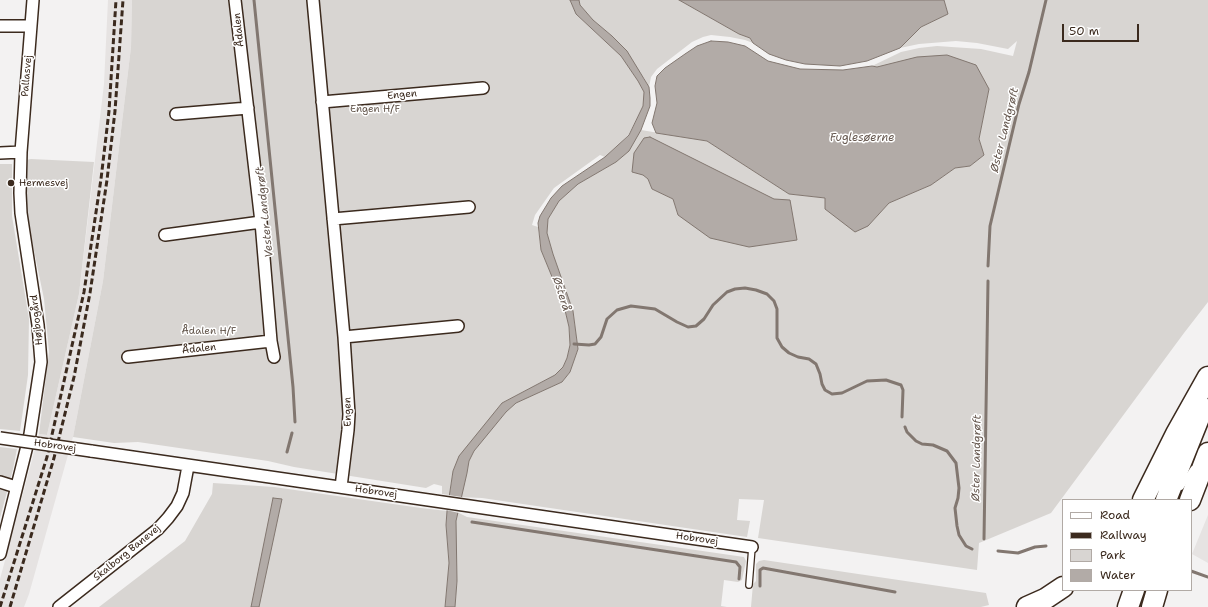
<!DOCTYPE html>
<html>
<head>
<meta charset="utf-8">
<style>
  body { margin:0 }
  #map { position:relative; width:1208px; height:607px; overflow:hidden; background:#f3f2f2; font-family:"Shantell Sans",sans-serif }
  canvas { display:block }
  .legend { position:absolute; left:1062px; top:499px; width:130px; height:92px; box-sizing:border-box; background:#fff; border:1px solid #b1aaa5; margin:0; padding:5px 7px; list-style:none; font-size:12px; color:#3b2a1e }
  .legend li { display:flex; align-items:center; gap:8px; height:20px }
  .legend b { width:20px; border:1px solid #b1aaa5 }
  .scale { position:absolute; left:1062px; top:24px; width:77px; height:18px; box-sizing:border-box; border:2px solid #3b2a1e; border-top:0; padding-left:5px; font-size:12px; line-height:14px; white-space:nowrap; color:#3b2a1e; -webkit-text-stroke:3px #fff; paint-order:stroke }
</style>
</head>
<body>
<div id="map">
<canvas width="1208" height="607"></canvas>
<ul class="legend">
<li><b style="height:5px;background:#fff"></b>Road</li>
<li><b style="height:5px;background:#3b2a1e"></b>Railway</li>
<li><b style="height:11px;background:#d8d5d2"></b>Park</li>
<li><b style="height:11px;background:#b2aba7"></b>Water</li>
</ul>
<div class="scale">50 m</div>
</div>
<script>
const g = document.querySelector('canvas').getContext('2d');
g.lineJoin = 'round';
function fill(path, color) {
  g.fillStyle = color;
  g.fill(path, 'evenodd');
}
function toPath(rows) {
  const path = new Path2D();
  for (const r of rows) {
    path.moveTo(r[0], r[1]);
    for (let i = 2; i < r.length; i += 2) path.lineTo(r[i], r[i + 1]);
  }
  return path;
}
function stroke(path, color, width, dash) {
  g.strokeStyle = color;
  g.lineWidth = width;
  g.lineCap = dash ? 'butt' : 'round';
  g.setLineDash(dash || []);
  g.stroke(path);
}
function drawText(font, color, halo, rows, align = 'center') {
  g.font = font + ' "Shantell Sans",sans-serif';
  g.lineWidth = 3;
  g.setLineDash([]);
  g.textBaseline = 'middle';
  g.strokeStyle = halo;
  g.fillStyle = color;
  for (const [text, x, y, turn = 0] of rows) {
    g.save();
    g.translate(x, y);
    g.rotate((+turn || 0) * Math.PI / 180);
    g.textAlign = isNaN(turn) ? turn : align;
    if (halo) g.strokeText(text, 0, 0);
    g.fillText(text, 0, 0);
    g.restore();
  }
}
const built = toPath([
  [108,0,132,0,131,47,103,281,73,437,29,594,24,607,0,607,0,579,39,434,47,435,79,294,104,84],
  [1208,515,1208,563,1192,554]
]);
const green = toPath([
  [132,0,570,0,576,14,621,56,638,81,644,92,643,106,629,134,605,157,600,155,554,188,535,215,532,225,538,227,541,250,564,306,569,327,570,345,567,358,563,367,555,375,502,403,453,471,449,495,442,494,442,486,434,484,426,488,294,467,268,461,138,442,114,443,73,437,103,281,131,47],
  [579,0,679,0,739,34,750,38,753,43,745,40,730,37,711,35,703,37,692,42,657,69,651,77,649,87,644,78,612,36,593,20,580,5],
  [944,0,1208,0,1208,302,1184,333,1051,513,979,543,977,570,758,538,764,500,739,499,737,520,750,521,747,537,482,498,460,497,467,473,469,461,474,451,484,438,506,412,516,403,562,382,570,372,578,349,573,311,553,254,547,233,548,219,559,201,578,184,616,162,628,151,641,130,707,141,789,194,825,198,868,226,889,203,931,185,955,168,970,166,984,155,979,139,989,89,872,66,901,52,919,48,937,46,981,49,1013,56,1017,41,1008,49,977,43,956,41,919,44,900,48,921,27,948,14],
  [642,174,774,199,790,201,678,215,673,199,652,189,648,179],
  [31,159,94,162,79,294,47,435,39,434,49,352,44,299,31,236,25,193,26,160],
  [0,164,12,164,12,216,29,319,28,375,20,431,0,429],
  [0,447,17,449,13,469,0,518],
  [213,483,274,487,421,508,447,511,446,525,449,563,445,607,99,607,185,541,212,494],
  [457,512,467,517,744,557,746,561,742,580,738,582,724,580,721,606,727,607,455,607,457,581,455,537,456,521],
  [764,560,986,593,989,605,981,607,751,607,753,584,756,581,756,564,759,561]
]);
const water = toPath([
  [570,0,579,0,580,5,593,20,612,36,627,51,649,87,650,98,650,106,641,130,629,151,616,162,578,184,559,201,548,219,547,233,553,254,573,311,578,349,570,372,562,382,516,403,506,412,474,451,469,461,467,473,456,521,457,581,455,607,445,607,449,563,446,525,447,511,453,471,459,456,502,403,555,375,563,367,567,358,570,345,569,327,564,306,541,250,538,223,540,216,551,198,562,186,605,157,629,135,643,106,644,92,638,81,621,56,576,14,570,0],
  [679,0,944,0,948,14,921,27,900,48,867,61,840,66,805,64,786,60,769,54,753,43,750,38,739,34,679,0],
  [711,41,728,42,745,46,768,61,800,69,843,70,872,66,877,67,917,57,947,55,976,65,989,89,979,139,984,155,970,166,955,168,931,185,889,203,868,226,855,232,825,209,825,198,789,194,707,141,656,133,652,123,657,103,655,86,657,76,665,68,685,54,697,46,711,41],
  [650,137,774,199,790,200,797,240,749,247,710,238,678,215,673,199,652,189,648,179,643,175,632,172,634,153,644,138,650,137],
  [273,498,282,499,259,607,251,607,273,498]
]);
const pier = toPath([
  [448,495,462,497,459,513,446,510]
]);
const stream = toPath([
  [254,0,293,387,295,422],
  [988,266,990,226,1019,104,1029,72,1046,0],
  [574,344,589,345,595,344,601,337,607,319,617,310,631,306,655,309,677,322,688,327,696,326,704,319,713,305,727,292,735,289,745,288,756,290,767,294,774,301,777,309,777,338,782,347,789,353,798,357,809,359,816,364,820,374,822,384,825,390,832,394,842,393,867,381,886,380,901,385,903,390,902,417],
  [905,427,907,432,916,441,922,444,933,445,947,451,956,463,959,488,958,498,955,508,957,526,959,535,966,546,972,549],
  [287,452,292,433],
  [472,522,736,562,740,567,739,579],
  [984,539,988,281],
  [998,551,1018,553,1035,547,1046,546],
  [1191,571,1208,577],
  [760,586,760,570,763,568,895,592]
]);
const service = toPath([
  [1181,487,1193,469],
  [749,585,752,547]
]);
const minor = toPath([
  [235,0,261,222,271,341,274,357],
  [313,0,344,337,458,326],
  [0,26,31,26],
  [322,102,483,88],
  [176,114,248,108],
  [0,153,21,152],
  [333,219,469,207],
  [165,235,261,222],
  [128,357,271,341],
  [91,451,752,547],
  [0,482,16,487],
  [341,487,348,430,349,414,344,337],
  [0,554,30,434,41,362,38,325,21,213,20,193,21,152,33,0],
  [59,607,158,529,168,518,177,506,183,493,188,466]
]);
const motorway = toPath([
  [1143,500,1176,434,1208,377],
  [1166,500,1203,408],
  [1190,500,1208,453],
  [1027,607,1045,599,1063,587],
  [1128,607,1134,590],
  [1152,607,1157,590]
]);
const rail = toPath([
  [0,607,47,457,84,292,101,179,109,111,116,0],
  [10,607,54,458,74,377,90,293,107,180,115,111,123,0]
]);
const minorBridge = toPath([
  [0,438,91,451]
]);
const markers = [
  [11,183,4,"#3b2a1e"]
];
const streetNames = [
  ["Ådalen",239,30,-96],
  ["Pallasvej",27,76,-85],
  ["Engen",402,95,-5],
  ["Højbogård",37,320,-96],
  ["Ådalen",199,349,-6],
  ["Engen",348,412,-91],
  ["Hobrovej",55,446,8],
  ["Hobrovej",376,492,8],
  ["Hobrovej",697,539,8],
  ["Skalborg Banevej",127,553,-39]
];
const parkNames = [
  ["Engen H/F",375,109],
  ["Ådalen H/F",209,331]
];
const poiNames = [
  ["Hermesvej",19,183]
];
const waterNames = [
  ["Øster Landgrøft",1005,130,-76],
  ["Fuglesøerne",862,138],
  ["Vester Landgrøft",265,212,-96],
  ["Østerå",561,294,73],
  ["Øster Landgrøft",977,458,-89]
];
fill(built, '#e6e3e2');
fill(green, '#d8d5d2');
fill(water, '#b2aba7');
stroke(water, '#827770', 1);
fill(pier, '#f3f2f2');
stroke(stream, '#827770', 3);
stroke(service, '#3b2a1e', 8);
stroke(minor, '#3b2a1e', 14);
stroke(motorway, '#3b2a1e', 23);
stroke(service, '#fff', 5.5);
stroke(minor, '#fff', 11);
stroke(motorway, '#fff', 20);
stroke(rail, '#3b2a1e', 3, [6, 3]);
stroke(minorBridge, '#3b2a1e', 14, []);
stroke(minorBridge, '#fff', 11);
for (const [x, y, r, color] of markers) {
  const dot = new Path2D();
  dot.arc(x, y, r, 0, 2 * Math.PI);
  g.fillStyle = color;
  g.fill(dot);
  stroke(dot, '#fff', 1.5);
}
drawText('10px', '#3b2a1e', '#fff', streetNames);
drawText('10px', '#62554b', '#fff', parkNames);
drawText('10px', '#3b2a1e', '#fff', poiNames, 'left');
drawText('italic 11px', '#65574e', '#fff', waterNames);
</script>
</body>
</html>
